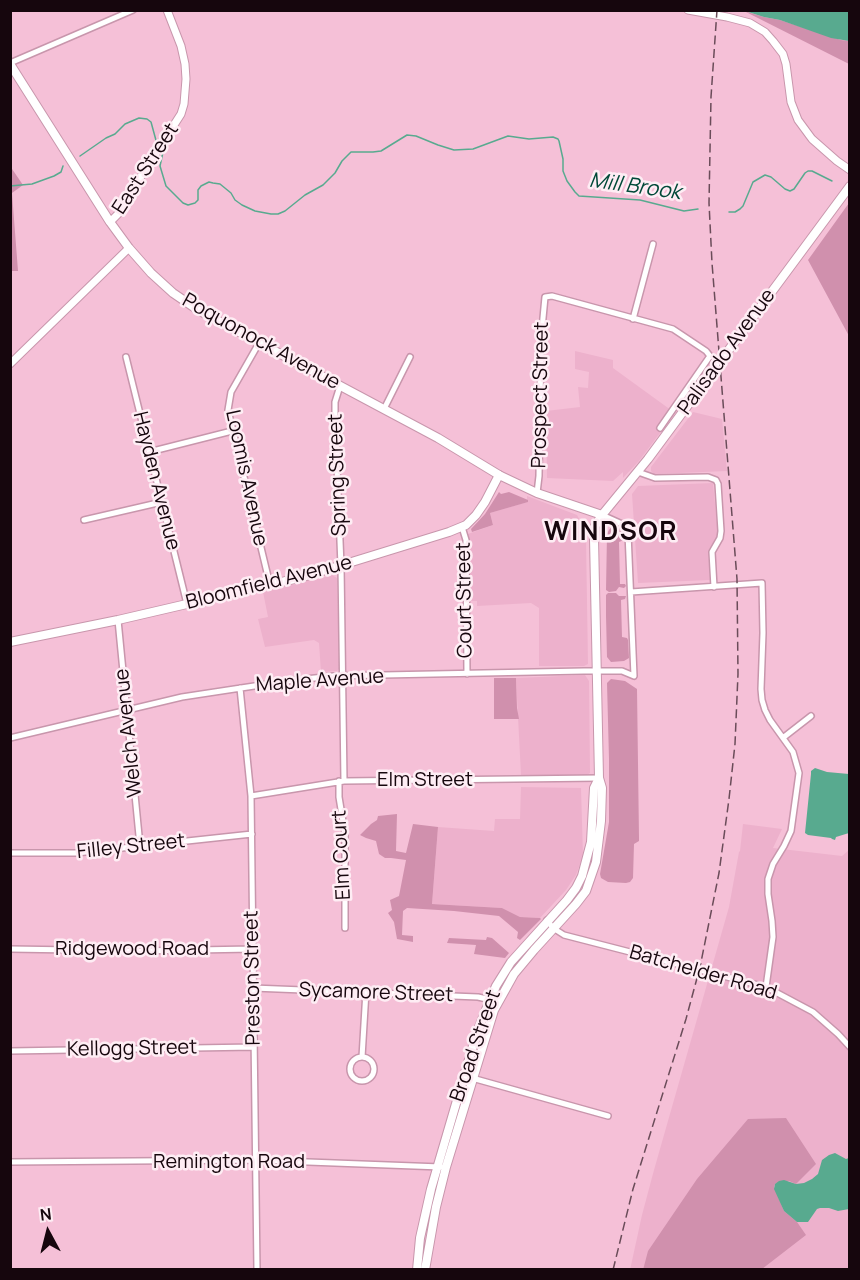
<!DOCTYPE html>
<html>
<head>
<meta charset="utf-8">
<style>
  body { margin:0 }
  #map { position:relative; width:860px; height:1280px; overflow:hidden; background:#f5c0d7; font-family:Manrope,sans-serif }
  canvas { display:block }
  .frame { position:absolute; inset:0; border:12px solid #16060d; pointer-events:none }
  .north { position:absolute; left:18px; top:1202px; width:60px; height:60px; -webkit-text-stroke:4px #feedf4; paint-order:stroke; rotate:353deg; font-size:16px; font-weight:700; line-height:24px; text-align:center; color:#16060d }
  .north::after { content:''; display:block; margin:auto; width:21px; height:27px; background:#16060d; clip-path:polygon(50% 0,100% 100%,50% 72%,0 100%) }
</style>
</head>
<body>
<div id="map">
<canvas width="860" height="1280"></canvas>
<div class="frame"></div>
<div class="north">N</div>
</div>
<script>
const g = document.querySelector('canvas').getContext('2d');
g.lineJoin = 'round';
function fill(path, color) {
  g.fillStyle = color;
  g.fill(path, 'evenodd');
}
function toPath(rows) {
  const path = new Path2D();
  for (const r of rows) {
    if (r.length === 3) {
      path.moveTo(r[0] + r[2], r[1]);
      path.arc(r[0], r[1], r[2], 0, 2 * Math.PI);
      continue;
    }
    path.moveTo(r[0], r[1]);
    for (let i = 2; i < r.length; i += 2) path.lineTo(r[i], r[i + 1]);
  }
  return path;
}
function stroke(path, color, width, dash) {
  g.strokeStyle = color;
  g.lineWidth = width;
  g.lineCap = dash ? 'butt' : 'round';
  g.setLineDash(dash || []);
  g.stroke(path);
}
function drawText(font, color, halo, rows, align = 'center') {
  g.font = font + ' Manrope,sans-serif';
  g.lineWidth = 5;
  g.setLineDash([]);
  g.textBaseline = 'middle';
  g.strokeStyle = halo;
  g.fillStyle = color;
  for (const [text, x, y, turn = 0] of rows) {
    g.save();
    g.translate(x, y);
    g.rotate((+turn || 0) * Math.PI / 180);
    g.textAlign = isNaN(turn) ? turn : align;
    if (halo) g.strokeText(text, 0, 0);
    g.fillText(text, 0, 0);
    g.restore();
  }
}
const built = toPath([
  [575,351,613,360,613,368,675,413,639,461,623,478,623,472,613,481,547,478,546,411,580,407,578,387,588,388,589,372,575,369],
  [693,412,722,419,727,471,654,474,651,471,651,467],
  [713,483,718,535,708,551,710,580,638,583,632,494,638,486],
  [527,496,577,515,584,528,586,539,588,664,584,666,539,666,539,608,531,603,477,606,477,601,470,601,469,541,468,534,493,525,490,513,527,502],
  [332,575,337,578,339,669,337,671,321,672,319,643,314,640,265,647,258,619,268,617,263,592],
  [585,675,589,681,590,773,587,775,521,775,516,678],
  [521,787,581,788,583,856,576,875,566,890,540,918,520,917,502,908,432,904,438,827,494,831,495,819,520,819],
  [743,824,782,829,773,848,842,856,849,850,849,1269,630,1270,642,1215,654,1170,729,907,739,852,740,851]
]);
const green = toPath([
  [744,11,764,17,780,20,841,40,849,41,849,64],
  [10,166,23,185,12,193,18,271,11,271],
  [849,203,849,336,808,260],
  [499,492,501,494,509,492,528,500,528,502,490,513,493,525,472,532,471,529,485,514],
  [615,525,621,529,624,537,624,540,619,542,620,584,625,584,626,586,624,588,619,587,616,591,609,592,606,590,607,534,609,530,612,526],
  [608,593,616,593,619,596,626,596,625,599,621,600,622,637,627,638,628,640,629,658,624,661,611,662,607,657,606,616,606,595],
  [494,678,516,678,517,708,519,719,494,719],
  [611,679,625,681,637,689,639,838,639,841,634,844,633,878,630,882,626,883,608,882,601,878,600,874,609,822,609,759,607,683],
  [397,814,396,851,406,853,413,824,438,827,432,904,502,908,520,917,540,918,541,919,520,940,517,938,518,932,499,916,454,911,407,908,403,911,402,935,413,936,413,942,397,939,394,922,388,913,392,910,390,900,399,896,406,860,391,858,385,858,379,854,376,841,366,838,360,835,371,824,377,820,378,816],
  [487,937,492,938,509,953,505,958,474,954,476,945,447,943,449,938,486,940],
  [786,1118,816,1164,796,1184,789,1181,775,1184,774,1187,784,1211,797,1222,806,1235,762,1269,643,1270,648,1251,697,1179,748,1119]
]);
const water = toPath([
  [745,11,849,11,849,41,831,38,780,20,764,17],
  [815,768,827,772,849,774,849,833,836,837,835,840,832,839,831,838,808,835,805,833,811,774,811,771],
  [835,1153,846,1159,849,1158,849,1209,838,1211,829,1208,820,1208,817,1209,808,1222,797,1222,784,1211,774,1189,775,1184,779,1181,784,1180,796,1184,804,1183,812,1179,818,1174,822,1160,829,1155]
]);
const stream = toPath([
  [163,152,160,166,166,186,183,203,188,205,195,203,198,200,198,190,201,186,209,182,213,183,220,184,231,193,235,200,242,205,255,211,271,214,278,214,285,211,305,195,323,185,335,173,342,161,351,152,373,152,381,151,407,135,416,136,438,145,454,150,473,149,508,136,529,139,553,137,558,139,559,141,563,159,563,171,567,181,575,192,579,196,640,200,684,211,698,209],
  [80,156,106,138,115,134,125,124,139,118,147,119,151,122,157,144],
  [10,186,32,184,54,176,61,172,63,166],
  [729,212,735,212,740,209,743,206,753,182,765,175,771,177,785,189,790,191,794,189,805,173,808,171,812,171,832,181]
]);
const minor = toPath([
  [10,63,133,10],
  [633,319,653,244],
  [259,343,231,392,228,410,270,585],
  [126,357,187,604],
  [340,386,335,402,335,415,341,566,344,781],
  [384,409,410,357],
  [149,452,232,431],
  [638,472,655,478,708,477,716,480,718,484,721,531,720,538,712,552,714,587],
  [537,493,539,476,541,339,545,297,552,296,673,329,706,351,710,356,660,428],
  [84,520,162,502],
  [462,527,466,540,466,548,467,674],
  [631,592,762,583,763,633,761,689,762,700,765,710,770,720,793,752,799,773,791,831,784,846,773,864,768,879,768,894,772,921,773,937,766,987],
  [118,620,140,846],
  [240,688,251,796,257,1270],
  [784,737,811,716],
  [10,738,182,697,287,681,333,676,584,671,622,671,634,676,628,533,626,528,622,524,602,515],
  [339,781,339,797,345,834,345,928],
  [251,796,344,781,599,778],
  [10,853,76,853,252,834],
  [547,920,553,928,564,935,766,987,813,1012,838,1034,850,1047],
  [10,949,137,951,253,949],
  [253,988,478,997,491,1000],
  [10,1051,254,1047],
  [362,1057,366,991],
  [362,1069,12],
  [472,1078,608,1116],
  [10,1162,255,1160,441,1167]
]);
const tertiary = toPath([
  [688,10,727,17,750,23,765,32,773,41,783,54,786,64,791,102,798,120,812,139,837,161,850,170],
  [110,222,125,207,140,178,181,114,184,104,186,79,185,64,181,46,167,10],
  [10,364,129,248]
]);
const secondary = toPath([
  [602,515,648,459,850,186],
  [10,642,118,620,303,577,449,532,466,525,476,515,485,502,499,475]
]);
const primary = toPath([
  [10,64,110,222,129,248,151,273,173,293,198,310,438,438,499,475,537,493,602,515,595,526,594,538,599,778,602,788,601,821,596,862,586,891,576,904,534,950,514,974,494,1010,446,1167,436,1207,425,1270],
  [417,1270,420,1238,431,1189,477,1032,487,1007,496,986,511,962,567,900,576,888,582,876,591,842,594,788,599,778]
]);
const rail = toPath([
  [613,1270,633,1189,686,1019,700,967,719,873,729,799,735,744,738,674,737,579,712,263,709,203,711,97,717,10]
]);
const streetNames = [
  ["East Street",146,169,-57],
  ["Poquonock Avenue",261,342,29],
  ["Palisado Avenue",727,352,-54],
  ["Prospect Street",541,395,-89],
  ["Spring Street",338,475,-92],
  ["Loomis Avenue",246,478,78],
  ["Hayden Avenue",156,481,76],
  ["Bloomfield Avenue",269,583,-14],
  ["Court Street",465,600,-91],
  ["Maple Avenue",320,681,-4],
  ["Welch Avenue",129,733,-96],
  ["Elm Street",425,780],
  ["Filley Street",131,847,-6],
  ["Elm Court",342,855,-93],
  ["Ridgewood Road",132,949],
  ["Batchelder Road",703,973,16],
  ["Preston Street",253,978,-91],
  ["Sycamore Street",376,993,2],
  ["Broad Street",476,1046,-71],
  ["Kellogg Street",132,1049,-1],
  ["Remington Road",229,1162]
];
const waterNames = [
  ["Mill Brook",635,187,8]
];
const districtNames = [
  ["WINDSOR",611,533]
];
fill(built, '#edb1cc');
fill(green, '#d090ad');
fill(water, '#58aa8f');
stroke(stream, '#58aa8f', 1.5);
stroke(minor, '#c896ac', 8);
stroke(tertiary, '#c896ac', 9);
stroke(secondary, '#c896ac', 10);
stroke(primary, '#c896ac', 10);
stroke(minor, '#fff', 5);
stroke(tertiary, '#fff', 7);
stroke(secondary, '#fff', 8);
stroke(primary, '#fff', 8);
stroke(rail, '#6a4c59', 1.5, [9, 4.5]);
drawText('20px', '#16060d', '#feedf4', streetNames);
drawText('italic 21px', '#004938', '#feedf4', waterNames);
g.letterSpacing = '1.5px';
drawText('bold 26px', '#16060d', '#feedf4', districtNames);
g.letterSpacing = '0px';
</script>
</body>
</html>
